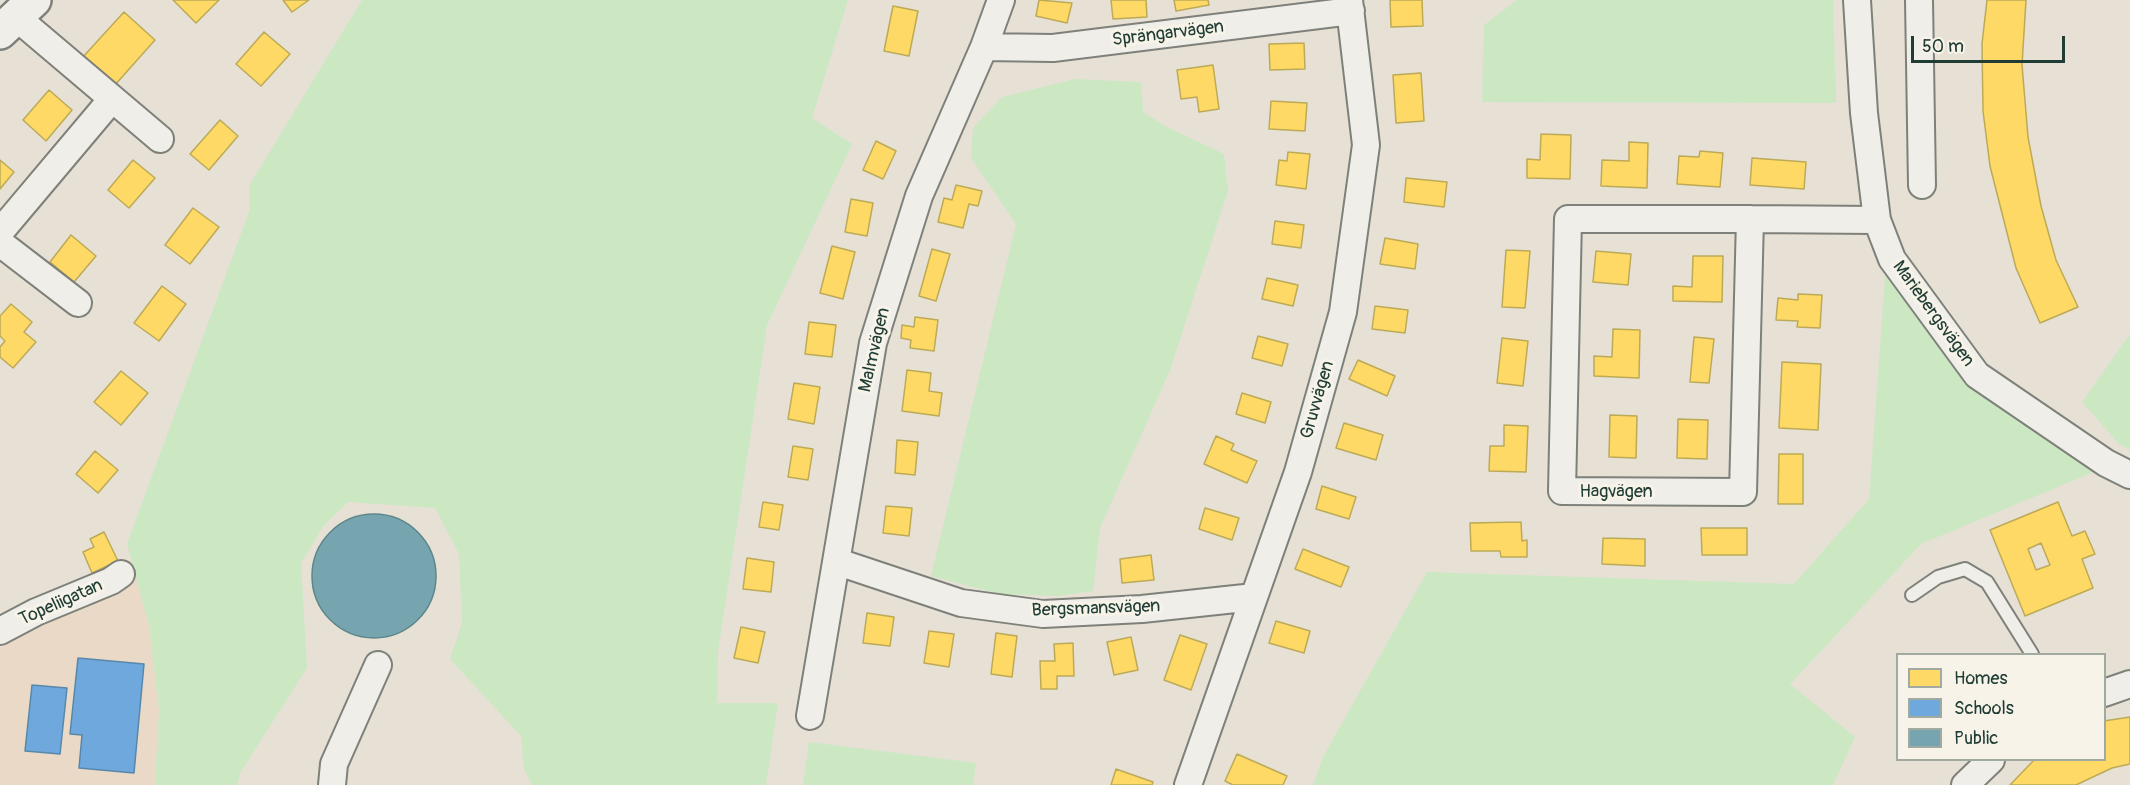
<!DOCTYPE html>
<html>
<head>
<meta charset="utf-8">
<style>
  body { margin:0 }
  #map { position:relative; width:2130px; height:785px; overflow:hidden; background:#e7e0d5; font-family:Pangolin,sans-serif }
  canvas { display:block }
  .legend { position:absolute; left:1896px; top:653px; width:210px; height:108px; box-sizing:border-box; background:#f7f3e8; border:2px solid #a1aaa0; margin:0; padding:8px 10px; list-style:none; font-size:18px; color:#1f3d34 }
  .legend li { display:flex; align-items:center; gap:12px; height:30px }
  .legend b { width:30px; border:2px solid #a1aaa0 }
  .scale { position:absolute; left:1911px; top:36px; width:154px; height:27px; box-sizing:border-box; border:3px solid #1f3d34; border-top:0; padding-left:8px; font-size:18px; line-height:21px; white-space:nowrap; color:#1f3d34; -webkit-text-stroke:4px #f7f3e8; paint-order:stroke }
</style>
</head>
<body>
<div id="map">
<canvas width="2130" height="785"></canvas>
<ul class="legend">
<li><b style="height:16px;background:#ffd966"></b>Homes</li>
<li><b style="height:16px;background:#6fa8dc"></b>Schools</li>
<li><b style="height:16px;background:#76a5af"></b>Public</li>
</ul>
<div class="scale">50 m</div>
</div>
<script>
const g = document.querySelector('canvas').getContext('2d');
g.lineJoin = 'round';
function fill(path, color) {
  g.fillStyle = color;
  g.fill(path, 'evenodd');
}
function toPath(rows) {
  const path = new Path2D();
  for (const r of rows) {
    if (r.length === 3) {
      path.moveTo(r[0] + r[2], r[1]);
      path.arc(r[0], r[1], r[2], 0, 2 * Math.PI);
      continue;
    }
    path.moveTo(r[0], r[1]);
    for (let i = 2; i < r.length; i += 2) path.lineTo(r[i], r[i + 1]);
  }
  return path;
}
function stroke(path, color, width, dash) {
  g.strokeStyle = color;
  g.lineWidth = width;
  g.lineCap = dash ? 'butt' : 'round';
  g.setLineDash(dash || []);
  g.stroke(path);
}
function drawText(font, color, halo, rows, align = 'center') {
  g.font = font + ' Pangolin,sans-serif';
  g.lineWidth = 6;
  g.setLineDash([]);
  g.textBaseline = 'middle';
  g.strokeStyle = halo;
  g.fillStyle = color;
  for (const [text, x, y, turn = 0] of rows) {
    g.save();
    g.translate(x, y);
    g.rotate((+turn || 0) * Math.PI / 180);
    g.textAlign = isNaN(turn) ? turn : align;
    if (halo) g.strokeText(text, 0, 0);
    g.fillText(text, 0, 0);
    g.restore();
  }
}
const built = toPath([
  [136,577,149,626,159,710,155,785,0,785,0,648]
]);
const green = toPath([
  [362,0,848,0,812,118,852,144,767,325,718,652,717,703,778,703,766,785,532,785,524,769,521,736,450,659,462,623,459,554,435,508,348,502,324,525,301,563,307,668,240,773,237,785,155,785,159,710,149,626,127,544,250,209,249,186],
  [1517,0,1833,0,1836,103,1482,102,1484,25],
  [1075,79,1141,82,1143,112,1167,127,1224,154,1228,191,1170,370,1100,528,1093,591,1058,596,1000,594,931,576,1016,224,971,158,973,128,1002,97],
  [1886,263,1968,381,2096,471,1921,544,1790,684,1855,737,1833,785,1313,785,1323,757,1427,572,1794,584,1869,499],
  [2130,334,2130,450,2119,444,2082,402],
  [809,742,976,763,973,785,803,785]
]);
const homes = toPath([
  [173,0,219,0,196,23,173,0],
  [283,0,309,0,292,12,283,0],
  [1039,0,1072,3,1067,23,1036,16,1039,0],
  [1111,0,1146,0,1147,17,1113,19,1111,0],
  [1174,0,1208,0,1209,5,1176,11,1174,0],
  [1390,0,1422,0,1423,26,1391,27,1390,0],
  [1987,0,2026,0,2022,65,2028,137,2041,206,2056,260,2078,307,2040,323,2016,268,1990,166,1983,111,1982,44,1987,0],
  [893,6,918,11,909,56,884,51,893,6],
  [124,12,155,40,114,86,82,58,124,12],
  [264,32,290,54,261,86,236,64,264,32],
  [1304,43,1305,69,1270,70,1269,44,1304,43],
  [1213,65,1219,109,1199,112,1197,97,1181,99,1177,70,1213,65],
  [1421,73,1424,121,1396,123,1393,75,1421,73],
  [49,90,72,110,46,141,23,120,49,90],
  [1271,101,1307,103,1305,131,1269,129,1271,101],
  [220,120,238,136,209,170,190,154,220,120],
  [1541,134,1571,135,1570,179,1527,178,1527,159,1540,160,1541,134],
  [876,141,896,151,883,179,863,170,876,141],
  [1629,142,1648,143,1647,188,1601,186,1602,160,1629,161,1629,142],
  [1700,151,1723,153,1720,187,1677,184,1679,156,1699,157,1700,151],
  [1288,152,1310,154,1306,189,1276,185,1279,160,1287,161,1288,152],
  [1752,158,1806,162,1804,189,1750,185,1752,158],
  [0,160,14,172,0,189,0,160],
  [133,160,155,178,129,208,108,190,133,160],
  [1406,178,1447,182,1444,207,1404,202,1406,178],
  [956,185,982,191,978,206,969,204,963,228,938,222,944,198,952,200,956,185],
  [851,199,873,203,867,236,845,232,851,199],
  [193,208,219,227,190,264,165,245,193,208],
  [1275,221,1304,225,1301,248,1272,244,1275,221],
  [71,235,96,256,74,282,50,262,71,235],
  [1385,238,1418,244,1415,269,1380,264,1385,238],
  [832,246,855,252,843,299,820,293,832,246],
  [932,249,950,254,936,301,919,296,932,249],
  [1506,250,1530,251,1525,308,1502,307,1506,250],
  [1596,251,1631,254,1628,285,1593,282,1596,251],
  [1693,256,1723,256,1722,302,1673,301,1673,286,1692,287,1693,256],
  [1267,278,1298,285,1293,306,1262,299,1267,278],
  [162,286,186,304,159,341,134,323,162,286],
  [1798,294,1822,295,1820,328,1797,327,1798,321,1776,320,1778,298,1798,300,1798,294],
  [11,304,32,322,24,332,36,342,13,368,0,357,0,347,5,341,0,336,0,316,11,304],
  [1375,306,1408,310,1405,333,1372,329,1375,306],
  [915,317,938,320,934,351,910,348,911,340,901,338,902,325,914,327,915,317],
  [809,322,836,325,832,357,805,354,809,322],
  [1613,329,1640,330,1639,378,1594,376,1594,356,1612,357,1613,329],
  [1258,336,1288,344,1282,366,1252,358,1258,336],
  [1694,337,1714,339,1709,383,1690,382,1694,337],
  [1502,338,1528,341,1523,386,1497,383,1502,338],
  [1358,360,1395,376,1387,396,1349,379,1358,360],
  [1782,362,1821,364,1818,430,1779,428,1782,362],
  [907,370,931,373,929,391,942,393,939,416,902,411,907,370],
  [121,371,148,393,121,425,94,402,121,371],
  [794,383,820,387,814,424,788,419,794,383],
  [1242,393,1271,402,1265,423,1236,414,1242,393],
  [1610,415,1637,416,1636,458,1609,457,1610,415],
  [1678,419,1708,420,1707,459,1677,458,1678,419],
  [1344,423,1383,435,1376,460,1336,448,1344,423],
  [1504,425,1528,426,1526,472,1489,471,1490,446,1504,446,1504,425],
  [1216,436,1234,444,1231,450,1257,461,1247,483,1204,464,1216,436],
  [897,440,918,442,915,475,895,473,897,440],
  [793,446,813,449,808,480,788,477,793,446],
  [95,451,118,470,98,493,76,474,95,451],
  [1779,454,1803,454,1803,504,1778,504,1779,454],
  [1322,486,1356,497,1349,519,1316,509,1322,486],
  [763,502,783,505,779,530,759,527,763,502],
  [2058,502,2072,536,2085,531,2095,554,2082,559,2093,588,2025,616,1990,530,2058,502],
  [2041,543,2050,565,2036,570,2028,549,2041,543],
  [886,506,912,508,909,536,883,533,886,506],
  [1205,508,1239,518,1232,540,1199,529,1205,508],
  [1521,522,1522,541,1527,540,1527,557,1501,557,1500,551,1471,551,1470,523,1521,522],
  [1701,528,1747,528,1747,555,1702,555,1701,528],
  [104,532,118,561,92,573,83,552,94,547,90,539,104,532],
  [1603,538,1645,539,1645,566,1602,564,1603,538],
  [1303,549,1349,567,1341,587,1295,569,1303,549],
  [1151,555,1154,580,1122,583,1120,559,1151,555],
  [747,558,774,562,771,592,743,589,747,558],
  [867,613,894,617,890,646,863,643,867,613],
  [1276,621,1310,631,1304,653,1269,643,1276,621],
  [741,627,765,632,758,663,734,658,741,627],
  [929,631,954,634,949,667,924,663,929,631],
  [996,633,1017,636,1012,677,991,674,996,633],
  [1180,635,1207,644,1191,690,1164,680,1180,635],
  [1131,637,1138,670,1114,675,1107,642,1131,637],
  [1073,643,1074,676,1057,676,1057,689,1041,689,1040,661,1055,661,1054,644,1073,643],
  [2130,717,2130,764,2112,768,2076,785,2010,785,2034,760,2104,760,2104,721,2130,717],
  [1237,754,1287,776,1283,785,1233,785,1225,781,1237,754],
  [1116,769,1153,782,1152,785,1111,785,1116,769]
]);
const schools = toPath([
  [78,658,144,664,134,773,79,768,82,735,70,734,78,658],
  [32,685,67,688,60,754,25,751,32,685]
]);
const public = toPath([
  [374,576,62]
]);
const lane = toPath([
  [1912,595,1938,577,1965,569,1987,582,2032,654]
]);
const street = toPath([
  [1857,0,1864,113,1877,220,1892,259,1977,375,2106,463,2130,475],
  [1919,0,1922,185],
  [16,17,160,139],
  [984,47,1053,48,1351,11],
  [1750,219,1743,492,1562,491,1568,219,1750,219,1877,220],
  [0,232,112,99],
  [0,243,78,303],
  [838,562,961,603,1043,614,1142,609,1254,597],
  [0,631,36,612,111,581,121,574],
  [2104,693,2130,684],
  [810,716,873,343,919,196,984,47,1001,0],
  [332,785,334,764,378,665],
  [1188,785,1298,472,1343,312,1366,145,1349,0],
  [1965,785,1991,760]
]);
const secondary = toPath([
  [0,32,34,0]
]);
const streetNames = [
  ["Sprängarvägen",1168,34,-7],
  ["Mariebergsvägen",1933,314,54],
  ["Malmvägen",875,350,-77],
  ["Gruvvägen",1318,400,-74],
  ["Hagvägen",1616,492],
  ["Topeliigatan",61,603,-24],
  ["Bergsmansvägen",1096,609,-2]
];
fill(built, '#e9d9c6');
fill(green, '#cbe8c2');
fill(homes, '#ffd966');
stroke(homes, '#bcaa57', 1.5);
fill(schools, '#6fa8dc');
stroke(schools, '#5788aa', 1.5);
fill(public, '#76a5af');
stroke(public, '#5c868a', 1.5);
stroke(lane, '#7e817a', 16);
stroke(street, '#7e817a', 30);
stroke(secondary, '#7e817a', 38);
stroke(lane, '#f0eee9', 12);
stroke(street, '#f0eee9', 26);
stroke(secondary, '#f0eee9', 33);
drawText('18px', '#1f3d34', '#f7f3e8', streetNames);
</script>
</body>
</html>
